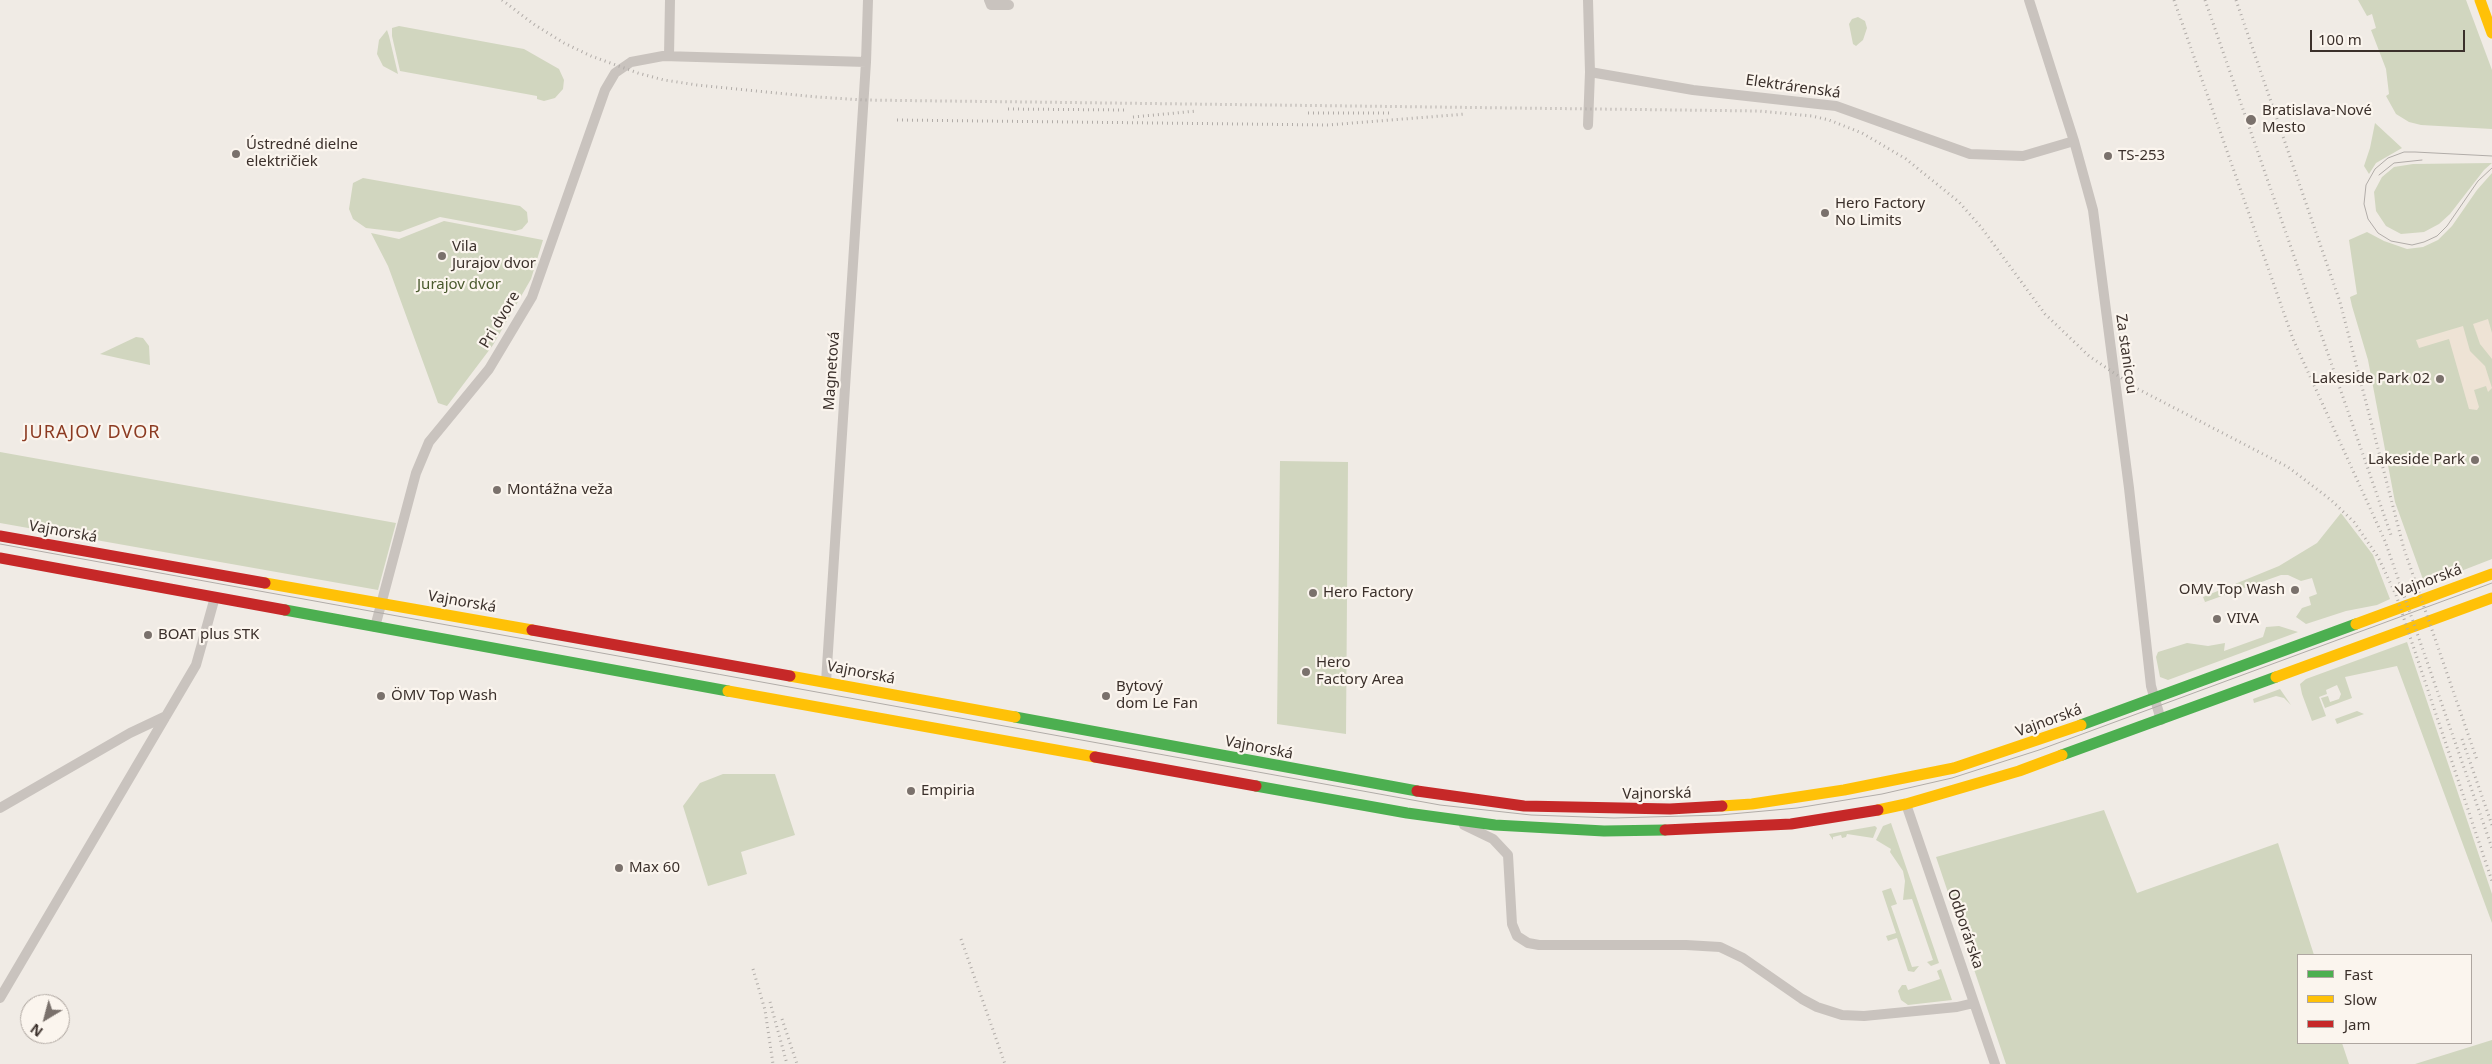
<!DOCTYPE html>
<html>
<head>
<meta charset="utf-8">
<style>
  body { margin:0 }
  #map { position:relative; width:2492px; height:1064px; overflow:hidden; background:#f0ebe5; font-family:"Noto Sans",sans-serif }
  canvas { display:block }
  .legend { position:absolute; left:2297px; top:954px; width:175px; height:90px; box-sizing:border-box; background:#fbf5ee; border:1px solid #aea6a0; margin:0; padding:6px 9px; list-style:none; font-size:15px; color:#3b302b }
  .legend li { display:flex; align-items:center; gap:10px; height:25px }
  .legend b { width:25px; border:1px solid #aea6a0 }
  .north { position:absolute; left:20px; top:994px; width:50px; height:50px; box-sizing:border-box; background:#fbf5ee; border:1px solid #aea6a0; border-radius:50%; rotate:217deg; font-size:14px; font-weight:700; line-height:20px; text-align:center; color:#3b302b }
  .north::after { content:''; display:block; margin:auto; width:18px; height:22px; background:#7a716c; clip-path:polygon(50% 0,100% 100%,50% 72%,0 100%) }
  .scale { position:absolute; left:2310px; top:30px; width:155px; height:22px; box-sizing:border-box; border:2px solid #3b302b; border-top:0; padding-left:6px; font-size:15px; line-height:18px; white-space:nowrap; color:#3b302b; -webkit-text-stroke:4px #fbf5ee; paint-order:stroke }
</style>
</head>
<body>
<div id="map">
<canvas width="2492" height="1064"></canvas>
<ul class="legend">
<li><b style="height:6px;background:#4caf50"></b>Fast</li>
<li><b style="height:6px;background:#ffc107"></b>Slow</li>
<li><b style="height:6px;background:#c62828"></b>Jam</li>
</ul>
<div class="north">N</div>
<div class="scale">100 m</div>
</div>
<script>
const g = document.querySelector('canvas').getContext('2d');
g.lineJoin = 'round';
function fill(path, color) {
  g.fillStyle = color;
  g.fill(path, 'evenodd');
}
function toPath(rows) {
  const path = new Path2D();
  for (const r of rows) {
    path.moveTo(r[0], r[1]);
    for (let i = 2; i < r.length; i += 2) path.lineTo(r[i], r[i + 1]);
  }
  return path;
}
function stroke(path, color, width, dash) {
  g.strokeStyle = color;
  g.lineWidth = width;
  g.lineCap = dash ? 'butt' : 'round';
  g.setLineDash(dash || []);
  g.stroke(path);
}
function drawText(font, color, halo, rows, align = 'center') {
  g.font = font + ' "Noto Sans",sans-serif';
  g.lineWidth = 4.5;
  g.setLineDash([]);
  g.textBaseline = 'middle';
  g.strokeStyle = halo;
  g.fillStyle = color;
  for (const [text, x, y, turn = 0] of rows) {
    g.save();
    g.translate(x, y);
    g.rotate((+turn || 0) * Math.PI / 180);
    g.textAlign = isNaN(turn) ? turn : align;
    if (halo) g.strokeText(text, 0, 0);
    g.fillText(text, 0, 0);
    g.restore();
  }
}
const green = toPath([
  [2358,0,2466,0,2492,70,2492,129,2421,125,2409,122,2396,114,2386,96,2389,94,2386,69,2371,30,2376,28,2372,14,2367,16],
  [1858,17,1865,21,1867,28,1863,40,1856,46,1853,44,1849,24,1852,19],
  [399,26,524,49,559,69,564,80,563,89,555,98,544,101,537,99,537,96,400,71,392,36,392,28],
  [387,30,389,36,398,74,383,66,377,54,379,40],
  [2375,123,2402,148,2376,163,2369,174,2364,166,2370,148],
  [2492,163,2484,170,2450,214,2439,224,2424,232,2401,234,2386,226,2376,211,2374,192,2382,177,2394,167,2413,164],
  [2492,173,2492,559,2425,585,2395,502,2368,360,2352,306,2350,297,2357,294,2349,240,2367,232,2384,241,2407,249,2423,247,2438,240,2452,226,2477,190],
  [363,178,520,206,527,212,528,222,522,229,515,231,440,217,400,232,366,228,353,219,349,209,353,183],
  [444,221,543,240,531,279,493,345,447,406,438,403,388,266,371,233,399,239],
  [136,337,143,338,149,346,150,365,100,354],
  [0,452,396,523,378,590,0,523],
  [1280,461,1348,462,1346,734,1277,724],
  [2341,513,2373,555,2390,599,2377,605,2346,611,2306,624,2296,617,2302,608,2311,605,2309,597,2317,594,2312,578,2301,581,2288,575,2281,575,2194,606,2205,602,2203,597,2279,566,2317,543],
  [2279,626,2298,632,2168,680,2160,677,2156,657,2158,652,2187,643,2208,646,2225,643,2224,651,2263,637,2266,627],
  [2407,642,2492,894,2492,923,2397,666,2345,677,2352,698,2325,708,2321,698,2328,696,2330,702,2339,699,2341,694,2337,685,2326,690,2327,694,2319,697,2326,716,2312,721,2302,694,2300,684,2306,679],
  [2280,689,2291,705,2284,698,2276,696,2254,703,2253,699],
  [2357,711,2364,714,2337,724,2335,719],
  [723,774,775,774,795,835,741,852,747,874,708,886,683,806,700,783],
  [2104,810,2137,893,2278,843,2314,955,2298,955,2298,1043,2342,1043,2349,1064,2006,1064,1936,857],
  [1891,823,1939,963,1931,966,1927,962,1933,960,1912,899,1903,900,1905,881,1903,871,1890,852,1891,849,1876,840,1883,826],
  [1875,826,1877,828,1873,838,1847,834,1846,837,1842,838,1841,835,1833,837,1833,840,1829,834],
  [1891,888,1897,904,1891,906,1912,967,1919,966,1914,972,1908,971,1897,938,1888,941,1886,936,1896,933,1882,891],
  [1941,969,1952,1000,1908,1005,1901,1000,1898,991,1902,985,1906,985,1908,990,1940,979,1937,971],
  [2492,1040,2492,1064,2415,1064]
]);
const plaza = toPath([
  [2488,319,2492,333,2492,359,2480,344,2473,324],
  [2463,326,2470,351,2485,366,2492,388,2488,392,2486,386,2474,390,2479,407,2477,410,2469,409,2449,339,2419,348,2416,340]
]);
const street = toPath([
  [989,0,991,5,1009,5],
  [2029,0,2074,141,2093,210,2129,488,2151,686,2161,720],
  [669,56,670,0],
  [1590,72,1693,90,1836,106,1970,154,2023,156,2074,141],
  [1588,125,1590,72,1588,0],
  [375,627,416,473,429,442,489,369,532,297,605,90,615,73,631,62,663,56,866,62],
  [826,682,866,62,868,0],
  [1906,804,1995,1064],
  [0,808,130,733,166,716],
  [1464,825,1493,839,1508,855,1512,924,1517,936,1528,943,1539,945,1686,945,1720,947,1743,958,1802,999,1817,1007,1842,1015,1864,1016,1957,1007,1974,1003],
  [0,998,196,665,215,597]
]);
const fast = toPath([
  [285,610,728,691],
  [1015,717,1417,791],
  [2081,725,2356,624],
  [2062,755,2276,677],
  [1256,786,1407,813,1495,825,1604,831,1665,830]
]);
const slow = toPath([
  [2480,0,2492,33],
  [265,583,532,630],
  [2356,624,2492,574],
  [790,676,1015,717],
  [2276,677,2492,598],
  [728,691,1095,757],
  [1722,806,1752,804,1844,790,1954,768,2081,725],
  [1878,810,1906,804,2019,771,2062,755]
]);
const jam = toPath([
  [0,536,265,583],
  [0,558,285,610],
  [532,630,790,676],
  [1095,757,1256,786],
  [1417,791,1524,806,1670,809,1722,806],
  [1665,830,1791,824,1878,810]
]);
const tram = toPath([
  [2492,156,2415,152,2404,152,2388,158,2375,169,2366,185,2364,204,2368,219,2378,233,2391,241,2412,245,2424,242,2437,236,2447,226,2478,181,2492,168],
  [2379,175,2394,163,2422,160],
  [0,544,1440,805,1531,815,1614,818,1720,815,1797,808,1882,794,1952,778,2039,750,2492,583]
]);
const rail = toPath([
  [502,0,535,25,564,43,591,56,638,73,664,80,697,85,817,97,864,100,1759,111,1812,116,1829,120,1862,133,1906,159,1959,202,1981,227,2045,314,2089,356,2136,388,2288,467,2331,500,2354,522,2378,557,2396,595,2492,881],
  [2174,0,2293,339,2385,541,2492,848],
  [2205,0,2392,538],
  [2236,0,2340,302,2404,549,2477,760],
  [1008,109,1126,110],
  [1308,113,1391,113],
  [1133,117,1197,111],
  [897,120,1328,125,1466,114],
  [2462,739,2492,825],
  [961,939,1005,1064],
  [753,969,765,1010,773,1064],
  [770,1002,787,1064],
  [782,1019,797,1064]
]);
const markers = [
  [2251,120,6,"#7a716c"],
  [236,154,5,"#7a716c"],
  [2108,156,5,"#7a716c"],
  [1825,213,5,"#7a716c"],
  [442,256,5,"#7a716c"],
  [2440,379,5,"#7a716c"],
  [2475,460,5,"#7a716c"],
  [497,490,5,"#7a716c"],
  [2295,590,5,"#7a716c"],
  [1313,593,5,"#7a716c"],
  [2217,619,5,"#7a716c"],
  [148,635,5,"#7a716c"],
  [1306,672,5,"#7a716c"],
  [381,696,5,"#7a716c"],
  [1106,696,5,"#7a716c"],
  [911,791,5,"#7a716c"],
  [619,868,5,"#7a716c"]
];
const streetNames = [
  ["Elektrárenská",1793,87,8],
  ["Pri dvore",500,320,-59],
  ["Za stanicou",2126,354,82],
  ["Magnetová",832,371,-86],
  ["Vajnorská",63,532,10],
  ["Vajnorská",2429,581,-20],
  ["Vajnorská",462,602,10],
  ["Vajnorská",861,673,11],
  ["Vajnorská",2049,721,-20],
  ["Vajnorská",1259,748,11],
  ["Vajnorská",1657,794,-1],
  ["Odborárska",1965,929,71]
];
const poiNames = [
  ["Bratislava-Nové",2262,111],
  ["Mesto",2262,128],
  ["Ústredné dielne",246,145],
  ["električiek",246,162],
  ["TS-253",2118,156],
  ["Hero Factory",1835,204],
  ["No Limits",1835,221],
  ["Vila",452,247],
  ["Jurajov dvor",452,264],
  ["Lakeside Park 02",2430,379,"right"],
  ["Lakeside Park",2465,460,"right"],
  ["Montážna veža",507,490],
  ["OMV Top Wash",2285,590,"right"],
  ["Hero Factory",1323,593],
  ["VIVA",2227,619],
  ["BOAT plus STK",158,635],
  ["Hero",1316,663],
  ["Factory Area",1316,680],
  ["Bytový",1116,687],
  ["dom Le Fan",1116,704],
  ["ÖMV Top Wash",391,696],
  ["Empiria",921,791],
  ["Max 60",629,868]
];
const parkNames = [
  ["Jurajov dvor",459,285]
];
const quarterNames = [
  ["JURAJOV DVOR",92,433]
];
fill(green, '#d1d6bf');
fill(plaza, '#eee3d5');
stroke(street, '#c9c3be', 10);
stroke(fast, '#4caf50', 11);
stroke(slow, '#ffc107', 11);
stroke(jam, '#c62828', 11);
stroke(tram, '#b1aca8', 1);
stroke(rail, '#b1aca8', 3, [1, 4]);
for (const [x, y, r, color] of markers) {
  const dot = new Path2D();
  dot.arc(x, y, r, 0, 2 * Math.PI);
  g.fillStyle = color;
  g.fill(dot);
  stroke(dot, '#fbf5ee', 2);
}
drawText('15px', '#3b302b', '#fbf5ee', streetNames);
drawText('15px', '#3b302b', '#fbf5ee', poiNames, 'left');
drawText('15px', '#4a5a2e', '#fbf5ee', parkNames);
g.letterSpacing = '1px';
drawText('18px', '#8c3b22', '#fbf5ee', quarterNames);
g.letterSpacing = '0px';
</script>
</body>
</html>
